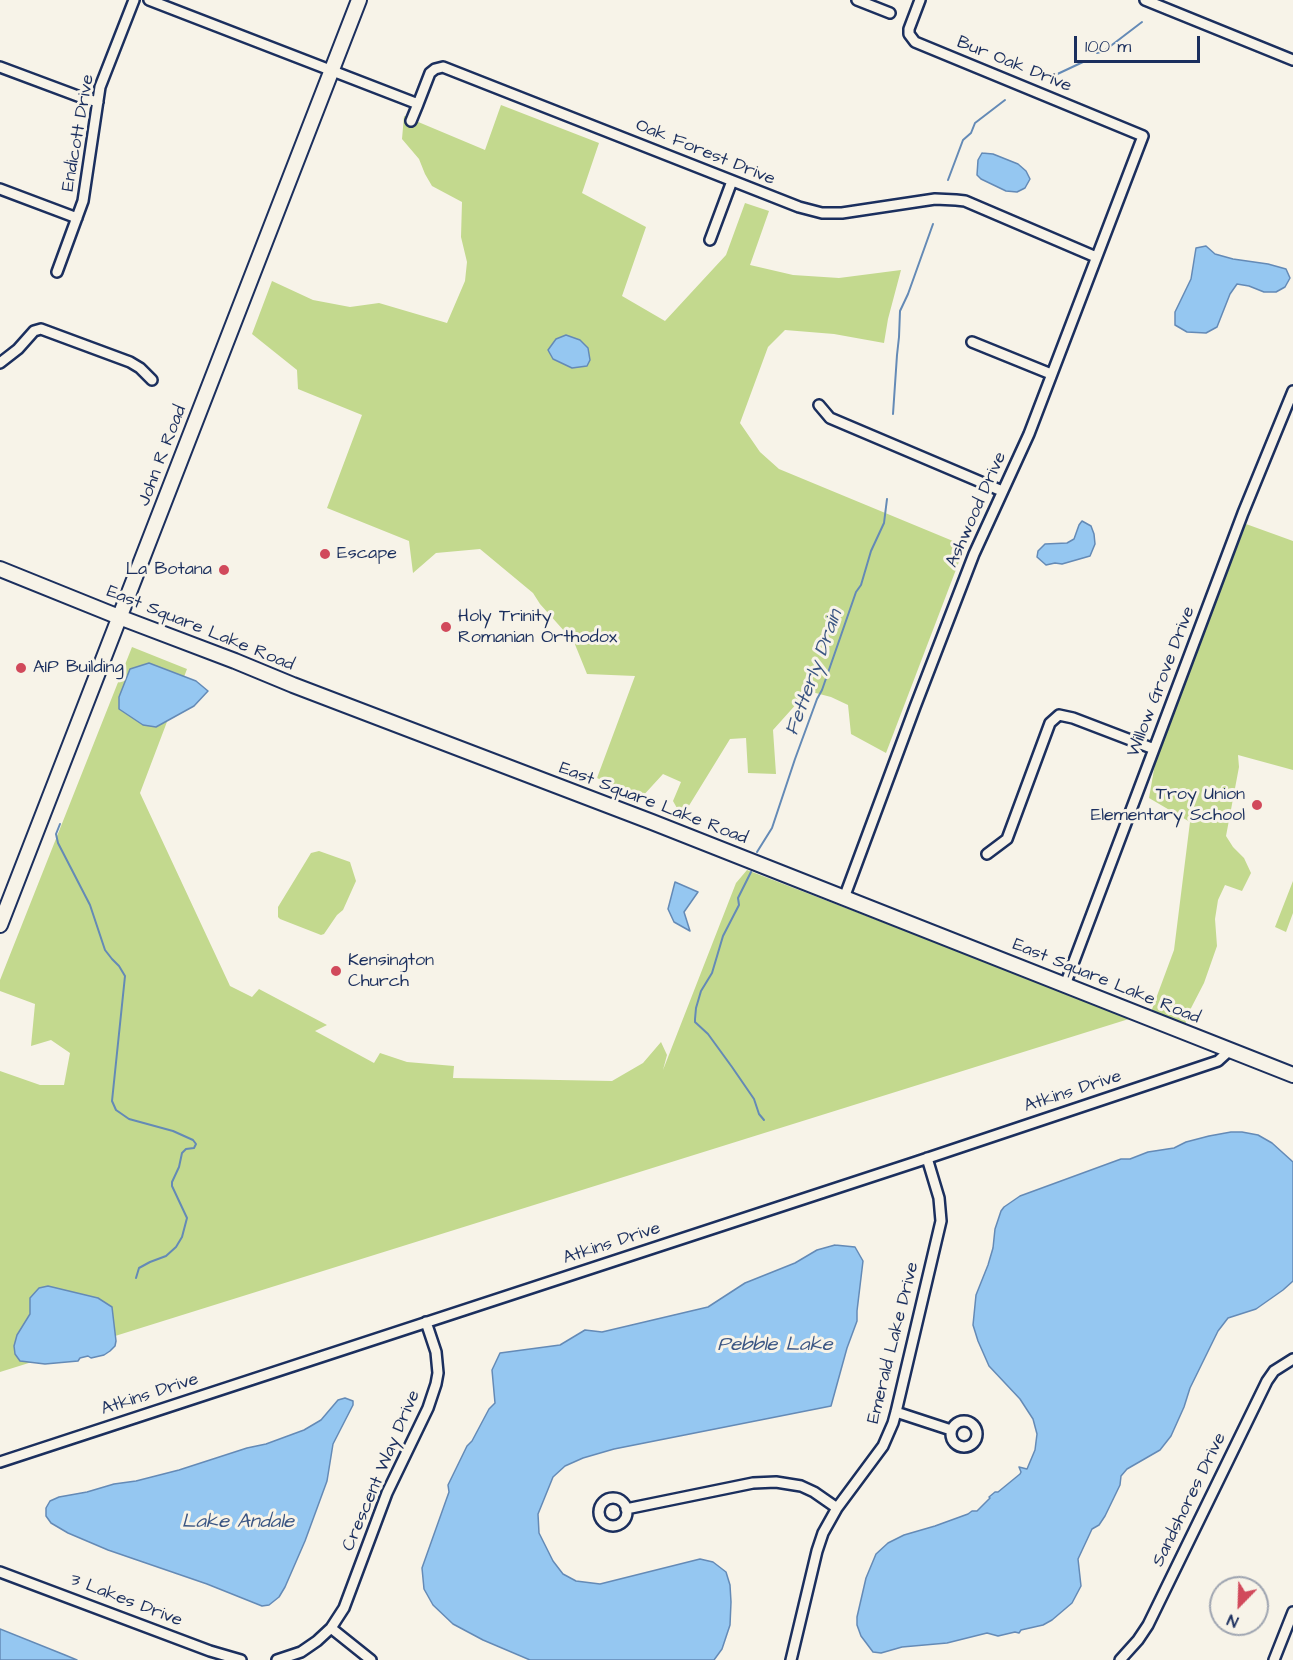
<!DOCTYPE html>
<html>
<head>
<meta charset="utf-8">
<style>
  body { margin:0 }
  #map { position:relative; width:1293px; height:1660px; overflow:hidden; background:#f7f3e8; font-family:"Architects Daughter",sans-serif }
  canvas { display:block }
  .north { position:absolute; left:1209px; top:1576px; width:60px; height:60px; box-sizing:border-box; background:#f7f3e8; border:2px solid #9fa5b1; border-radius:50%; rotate:203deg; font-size:16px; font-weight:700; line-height:24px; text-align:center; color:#1b2f5e }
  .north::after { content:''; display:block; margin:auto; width:21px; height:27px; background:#d1495b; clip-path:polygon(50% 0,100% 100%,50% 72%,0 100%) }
  .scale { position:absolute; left:1074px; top:36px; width:126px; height:27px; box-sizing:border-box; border:3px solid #1b2f5e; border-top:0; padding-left:8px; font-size:18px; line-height:21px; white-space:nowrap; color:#1b2f5e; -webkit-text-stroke:4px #f7f3e8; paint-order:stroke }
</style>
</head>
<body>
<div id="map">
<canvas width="1293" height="1660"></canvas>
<div class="north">N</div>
<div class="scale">100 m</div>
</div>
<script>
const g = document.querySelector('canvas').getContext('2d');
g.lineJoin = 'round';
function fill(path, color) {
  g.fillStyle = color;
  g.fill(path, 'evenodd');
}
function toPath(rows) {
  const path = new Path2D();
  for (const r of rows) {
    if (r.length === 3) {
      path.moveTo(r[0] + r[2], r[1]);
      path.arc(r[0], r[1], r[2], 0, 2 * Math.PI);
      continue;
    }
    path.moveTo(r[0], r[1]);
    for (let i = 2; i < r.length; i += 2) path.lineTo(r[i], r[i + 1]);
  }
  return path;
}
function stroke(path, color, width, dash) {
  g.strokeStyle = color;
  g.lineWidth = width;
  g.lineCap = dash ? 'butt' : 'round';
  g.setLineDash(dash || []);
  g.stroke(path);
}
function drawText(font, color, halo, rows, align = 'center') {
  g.font = font + ' "Architects Daughter",sans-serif';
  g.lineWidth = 6;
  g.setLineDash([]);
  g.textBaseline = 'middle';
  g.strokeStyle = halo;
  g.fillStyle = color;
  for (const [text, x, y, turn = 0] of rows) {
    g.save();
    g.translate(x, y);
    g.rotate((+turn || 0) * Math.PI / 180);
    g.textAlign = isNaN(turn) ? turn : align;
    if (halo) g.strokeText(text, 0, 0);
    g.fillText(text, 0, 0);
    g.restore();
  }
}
const green = toPath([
  [501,105,599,143,582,193,646,227,622,296,665,321,726,255,745,203,769,211,750,265,793,275,839,278,901,270,888,319,884,343,834,334,785,330,768,347,740,423,760,452,779,469,965,546,886,753,851,734,848,705,831,697,808,691,773,730,776,774,748,773,746,738,730,739,682,817,673,801,681,782,663,774,641,798,597,778,635,676,587,674,574,642,540,604,533,593,480,549,436,553,413,573,409,541,327,508,362,415,298,389,297,370,252,334,272,281,313,300,350,307,379,303,447,323,465,281,467,262,461,237,462,202,432,186,425,174,419,159,402,139,404,116,485,150],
  [1246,524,1293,541,1293,770,1238,755,1239,767,1226,836,1233,847,1244,858,1251,873,1242,891,1225,885,1218,900,1215,919,1217,946,1204,983,1189,1012,1185,1026,1151,1012,1174,950,1190,822,1149,798,1156,758],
  [132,647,187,669,140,793,230,986,252,997,259,989,327,1025,315,1031,374,1063,380,1053,407,1062,454,1066,453,1078,612,1081,643,1063,661,1042,667,1055,663,1070,736,883,747,870,1132,1018,0,1372,0,1071,40,1085,64,1085,70,1053,51,1040,31,1046,35,1004,0,991,0,980],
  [319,851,350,862,356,881,343,910,337,915,324,934,321,935,280,919,278,917,278,907,311,853],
  [1293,881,1293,913,1286,932,1275,927]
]);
const water = toPath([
  [982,153,993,154,1018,164,1026,171,1030,179,1025,188,1017,192,1006,191,981,179,977,175,978,160,982,153],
  [1206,246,1215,254,1233,259,1268,264,1286,269,1290,278,1285,287,1276,292,1264,292,1249,286,1237,284,1230,294,1217,327,1206,333,1187,332,1175,325,1175,312,1191,279,1196,248,1206,246],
  [566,335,580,340,588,348,590,360,587,366,572,368,553,359,548,350,556,339,566,335],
  [1082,521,1091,526,1094,534,1095,544,1090,556,1062,564,1055,563,1046,565,1037,557,1038,551,1045,544,1067,543,1074,539,1079,525,1082,521],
  [149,663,196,681,208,691,194,706,156,727,143,725,119,709,119,697,130,669,149,663],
  [675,882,698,892,684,912,690,931,674,922,668,909,675,882],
  [1242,1132,1258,1135,1272,1143,1293,1162,1293,1281,1283,1290,1256,1309,1228,1318,1218,1331,1190,1388,1184,1407,1171,1436,1160,1450,1127,1469,1121,1476,1120,1485,1105,1516,1099,1525,1092,1529,1078,1559,1081,1586,1072,1603,1052,1620,1043,1625,1021,1630,1019,1633,1015,1632,998,1636,987,1633,947,1643,902,1647,881,1653,873,1652,861,1636,857,1625,857,1617,866,1578,876,1554,888,1543,904,1535,935,1526,968,1514,972,1511,977,1511,990,1498,989,1497,995,1492,998,1492,1020,1474,1021,1472,1019,1467,1027,1469,1035,1450,1037,1434,1033,1419,1020,1399,989,1366,978,1341,973,1325,976,1295,988,1265,993,1248,995,1229,1001,1211,1004,1207,1020,1196,1121,1159,1130,1159,1148,1152,1174,1148,1186,1142,1209,1136,1231,1132,1242,1132],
  [835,1245,855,1247,863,1261,857,1311,857,1321,847,1348,831,1406,614,1449,583,1458,565,1466,553,1477,538,1514,539,1533,553,1561,563,1574,576,1581,600,1584,700,1559,713,1562,726,1572,730,1585,731,1602,730,1625,722,1649,714,1660,530,1660,483,1640,453,1624,433,1605,424,1589,422,1568,449,1492,448,1485,467,1446,472,1441,489,1409,495,1403,492,1370,500,1353,560,1345,585,1330,602,1332,708,1307,745,1283,795,1263,817,1250,835,1245],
  [48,1286,98,1298,112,1307,116,1341,115,1346,110,1351,104,1355,91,1358,88,1356,80,1358,78,1361,45,1364,20,1361,15,1354,14,1346,17,1335,30,1314,30,1298,39,1288,48,1286],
  [345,1398,353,1401,353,1405,333,1444,327,1481,305,1541,285,1587,279,1597,269,1605,262,1606,207,1584,108,1550,68,1533,51,1523,46,1516,46,1508,50,1501,59,1497,87,1492,114,1484,136,1481,179,1470,247,1448,266,1444,304,1430,321,1420,338,1400,345,1398],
  [0,1629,65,1655,77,1660,0,1660,0,1629]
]);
const stream = toPath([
  [1097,53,1104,51,1142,22],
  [1051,77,1083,62],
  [948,180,963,140,971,133,975,123,1005,100],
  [893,414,897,355,899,337,900,311,908,294,933,224],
  [60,824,56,834,58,843,90,905,105,950,112,959,119,966,125,976,112,1101,116,1110,129,1119,173,1131,193,1140,196,1144,194,1148,186,1149,182,1153,179,1167,172,1182,172,1186,187,1218,182,1237,176,1247,166,1256,150,1262,139,1268,136,1278],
  [757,852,772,828,795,759,817,699,822,690,856,592,861,585,871,551,884,523,887,499],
  [751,872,738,898,739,905,723,936,712,973,701,991,696,1008,695,1019,695,1022,708,1034,732,1067,754,1099,759,1114,764,1120]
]);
const street = toPath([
  [149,0,418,104,430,73,435,69,443,67,799,207,822,213,842,213,935,199,956,200,965,201,1096,257],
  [857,0,890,13],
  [1145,0,1293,60],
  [0,67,83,98,98,102],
  [411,121,418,104],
  [0,189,77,218],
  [710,240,732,181],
  [57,272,83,201,100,87,134,0],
  [972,342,1051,374],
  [0,363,18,349,34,331,41,329,130,362,140,368,152,380],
  [819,405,830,418,1002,491],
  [987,854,1007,839,1050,723,1059,715,1073,718,1154,749],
  [844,898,915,707,974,554,1029,434,1143,136,915,42,909,34,909,29,920,0],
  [1065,985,1243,513,1293,391],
  [896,1412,951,1430],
  [964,1434,13],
  [0,1462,916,1162,1218,1061,1230,1050],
  [613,1512,14],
  [626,1509,753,1483,776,1482,801,1486,814,1492,837,1508],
  [0,1572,210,1651,241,1660],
  [331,1628,371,1660],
  [277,1660,301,1652,317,1641,331,1628,344,1608,387,1493,428,1408,436,1384,438,1373,436,1352,426,1322],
  [791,1660,817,1551,823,1533,837,1508,883,1446,893,1423,896,1412,941,1221,939,1198,927,1158],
  [1120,1660,1138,1640,1148,1625,1267,1381,1274,1371,1293,1359],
  [1274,1660,1293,1612]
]);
const secondary = toPath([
  [0,569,119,617,235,661,293,685,652,822,1293,1075],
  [0,925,359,0]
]);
const markers = [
  [325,554,6,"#d1495b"],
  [224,570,6,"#d1495b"],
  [446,627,6,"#d1495b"],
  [21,668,6,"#d1495b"],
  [1257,805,6,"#d1495b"],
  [336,971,6,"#d1495b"]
];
const streetNames = [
  ["Bur Oak Drive",1014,65,22],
  ["Endicott Drive",79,133,-80],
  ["Oak Forest Drive",705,153,22],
  ["John R Road",163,456,-69],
  ["Ashwood Drive",977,510,-66],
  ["East Square Lake Road",200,629,22],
  ["Willow Grove Drive",1162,682,-69],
  ["East Square Lake Road",653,804,21],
  ["East Square Lake Road",1106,982,22],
  ["Atkins Drive",1073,1092,-18],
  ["Atkins Drive",612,1244,-18],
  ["Emerald Lake Drive",894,1343,-76],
  ["Atkins Drive",150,1395,-18],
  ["Crescent Way Drive",382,1471,-67],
  ["Sandshores Drive",1190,1500,-64],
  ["3 Lakes Drive",126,1601,21]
];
const poiNames = [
  ["Escape",337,554],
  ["La Botana",212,570,"right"],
  ["Holy Trinity",458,617],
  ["Romanian Orthodox",458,638],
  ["AIP Building",33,668],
  ["Troy Union",1245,795,"right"],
  ["Elementary School",1245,816,"right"],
  ["Kensington",348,961],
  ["Church",348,982]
];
const waterNames = [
  ["Fetterly Drain",815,673,-70],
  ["Pebble Lake",775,1346],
  ["Lake Andale",238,1523]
];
fill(green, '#c3d98e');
fill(water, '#95c7f1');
stroke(water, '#648ab6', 1.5);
stroke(stream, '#648ab6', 2);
stroke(street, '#1b2f5e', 14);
stroke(secondary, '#1b2f5e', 18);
stroke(street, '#f7f3e8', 9);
stroke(secondary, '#f7f3e8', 14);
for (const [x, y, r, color] of markers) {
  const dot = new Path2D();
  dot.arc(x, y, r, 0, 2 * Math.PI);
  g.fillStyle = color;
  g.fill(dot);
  stroke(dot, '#f7f3e8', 2);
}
drawText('18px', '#1b2f5e', '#f7f3e8', streetNames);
drawText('18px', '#1b2f5e', '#f7f3e8', poiNames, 'left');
drawText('italic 20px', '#3a5583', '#f7f3e8', waterNames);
</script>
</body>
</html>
